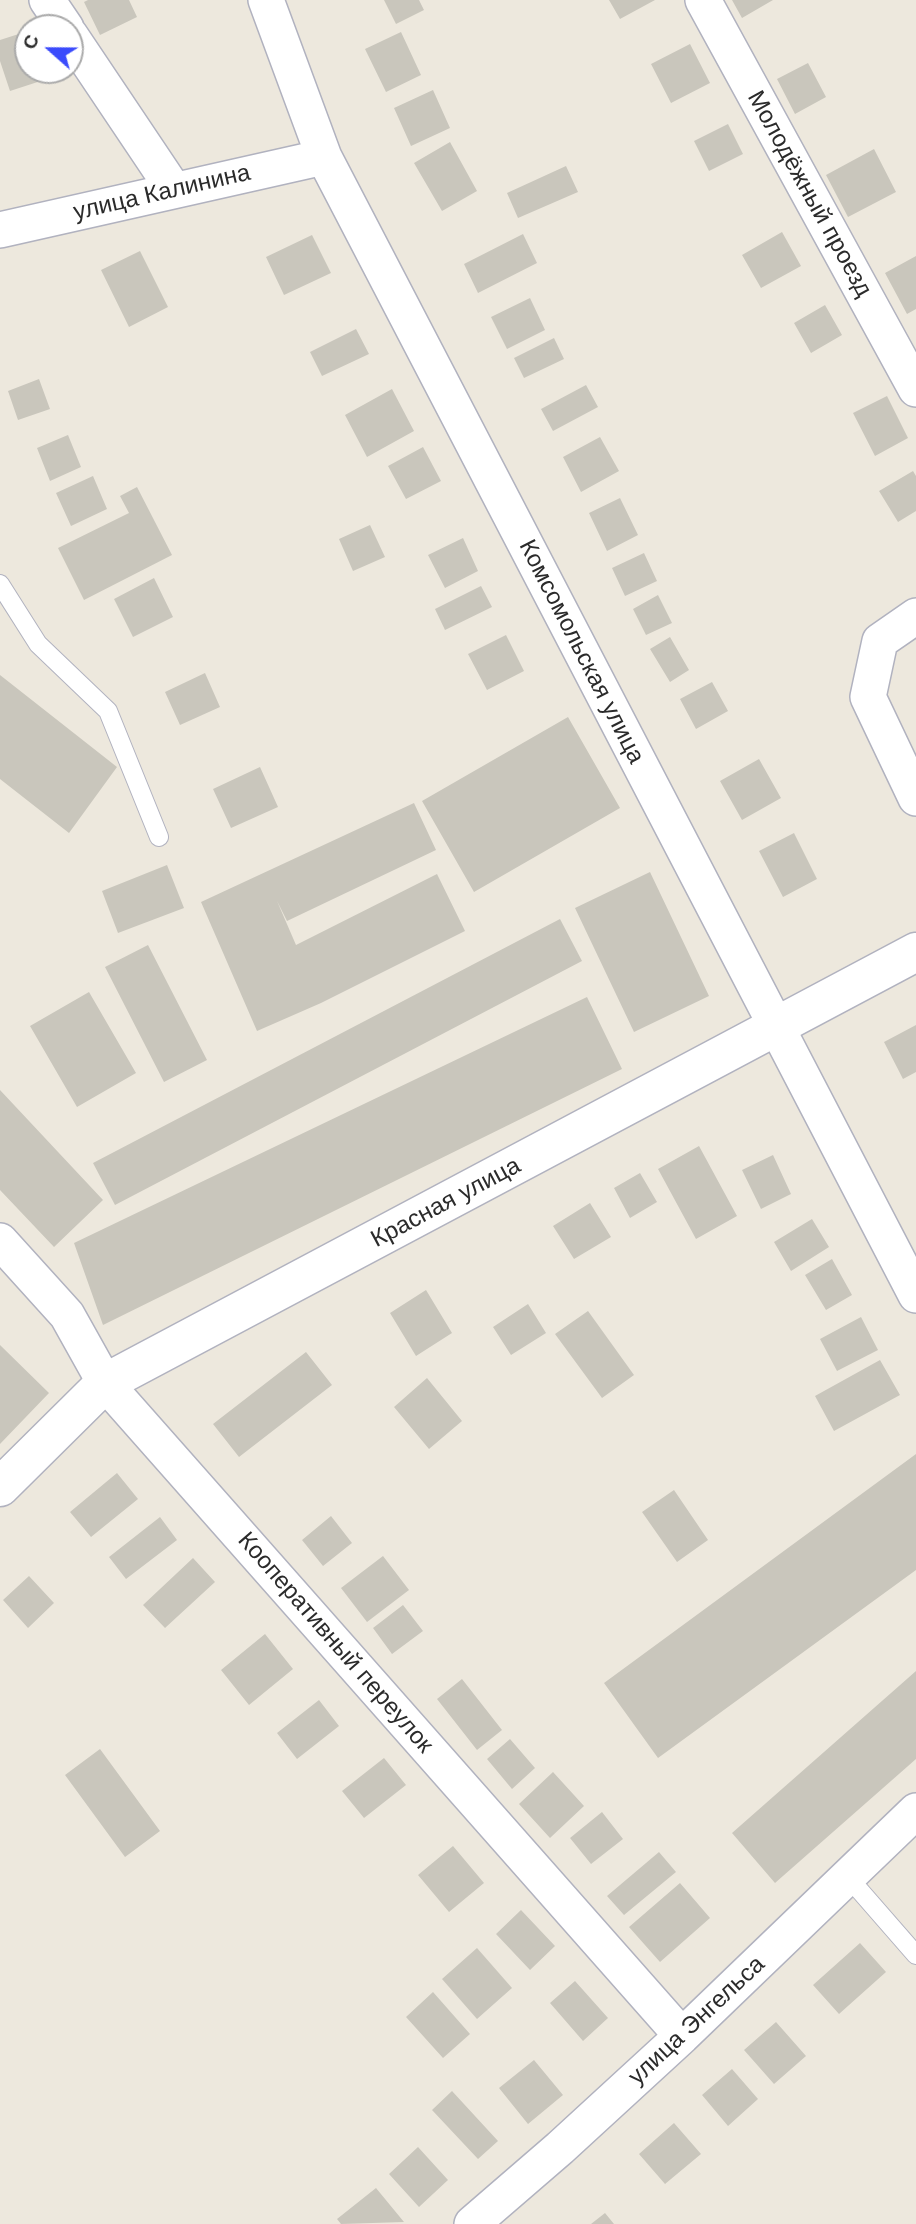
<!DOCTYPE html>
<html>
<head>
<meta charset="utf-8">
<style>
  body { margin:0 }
  #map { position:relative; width:916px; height:2224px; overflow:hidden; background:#ede8dd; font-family:Helvetica,sans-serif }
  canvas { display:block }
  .north { position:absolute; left:14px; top:14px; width:70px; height:70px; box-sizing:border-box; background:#fff; border:2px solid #aaa; border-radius:50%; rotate:291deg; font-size:19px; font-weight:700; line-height:28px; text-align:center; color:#2b2b2b }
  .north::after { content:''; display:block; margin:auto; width:24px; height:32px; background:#3b4bfc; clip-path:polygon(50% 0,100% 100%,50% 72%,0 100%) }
</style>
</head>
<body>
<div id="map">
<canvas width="916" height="2224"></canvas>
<div class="north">С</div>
</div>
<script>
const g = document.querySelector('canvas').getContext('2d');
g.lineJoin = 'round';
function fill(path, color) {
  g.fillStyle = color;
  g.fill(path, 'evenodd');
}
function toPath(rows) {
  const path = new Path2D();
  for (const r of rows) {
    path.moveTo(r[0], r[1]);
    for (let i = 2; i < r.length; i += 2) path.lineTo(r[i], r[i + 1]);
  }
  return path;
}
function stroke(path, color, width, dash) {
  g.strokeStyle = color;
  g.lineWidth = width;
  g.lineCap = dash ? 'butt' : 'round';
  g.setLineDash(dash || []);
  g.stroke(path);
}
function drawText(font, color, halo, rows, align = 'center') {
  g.font = font + ' Helvetica,sans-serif';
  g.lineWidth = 6;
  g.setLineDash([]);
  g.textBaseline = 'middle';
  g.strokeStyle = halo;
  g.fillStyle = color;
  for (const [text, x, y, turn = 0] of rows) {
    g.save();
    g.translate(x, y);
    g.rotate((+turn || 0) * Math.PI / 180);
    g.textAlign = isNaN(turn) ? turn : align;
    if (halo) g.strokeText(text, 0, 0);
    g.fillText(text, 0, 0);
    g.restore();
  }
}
const building = toPath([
  [88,0,129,0,137,17,100,35,84,2],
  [384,0,419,0,424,10,396,24],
  [609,0,655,0,620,19],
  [732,0,773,0,742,18],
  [28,31,28,70,50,70,53,77,10,91,0,61,0,40],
  [401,32,421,75,386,92,365,49],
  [690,44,710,83,671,103,651,64],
  [808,63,826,97,795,114,777,79],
  [433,90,450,128,411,146,394,108],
  [728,124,743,154,709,171,694,141],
  [450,142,477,191,442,211,414,163],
  [874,149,896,192,848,217,826,175],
  [566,166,578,192,518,218,507,193],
  [782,232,801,266,761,288,742,255],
  [523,234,537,263,478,293,464,264],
  [312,235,331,273,284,295,266,257],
  [140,251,168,307,129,327,101,270],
  [916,256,916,309,907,314,885,273],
  [530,298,545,330,507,349,491,317],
  [825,305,842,335,811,353,794,323],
  [356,329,369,354,322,376,310,352],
  [554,338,564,359,524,378,514,358],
  [39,379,50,409,18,420,8,391],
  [586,385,598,407,553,431,541,409],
  [392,389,414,431,367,457,345,415],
  [887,396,908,438,875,456,853,413],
  [68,435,81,467,50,481,37,448],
  [600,437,619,471,581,492,563,457],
  [423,447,441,481,406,499,388,466],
  [913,471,916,476,916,511,898,522,879,491],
  [93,476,107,509,71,526,56,493],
  [137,487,172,555,84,600,58,548,129,513,120,496],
  [620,498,638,535,607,551,589,513],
  [370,525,385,557,353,571,339,539],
  [463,538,478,571,445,588,428,555],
  [644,553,657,581,625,596,612,568],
  [154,578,173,617,133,637,114,599],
  [481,586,492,607,445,630,435,609],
  [658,595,672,623,646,635,633,609],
  [506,635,524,671,487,690,468,654],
  [670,637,689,670,670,682,650,649],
  [205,673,220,707,180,725,165,692],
  [0,675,117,767,69,833,0,779],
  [712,682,728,711,696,729,680,699],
  [568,717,620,808,474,892,422,801],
  [759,759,781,798,742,820,720,781],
  [260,767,278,807,231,828,213,789],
  [414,803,436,850,287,921,277,901,296,945,437,874,465,931,321,1003,257,1031,201,902],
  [794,833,817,879,783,897,759,851],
  [167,865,184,908,118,933,102,891],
  [650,872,709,996,634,1032,575,908],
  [560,919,582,961,115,1205,93,1163],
  [148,945,207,1060,164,1082,105,967],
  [89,992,136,1073,77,1107,30,1026],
  [587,997,622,1069,103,1325,74,1243],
  [916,1025,916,1072,903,1079,884,1042],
  [0,1090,103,1200,54,1247,0,1190],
  [699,1146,737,1216,696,1239,658,1169],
  [773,1155,791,1194,761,1209,742,1170],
  [640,1173,657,1202,630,1218,614,1188],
  [590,1203,611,1237,574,1259,553,1226],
  [812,1219,829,1247,791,1271,774,1242],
  [832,1259,852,1295,826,1310,805,1275],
  [426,1290,452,1333,416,1356,390,1313],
  [528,1304,546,1333,511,1355,493,1327],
  [588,1311,634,1375,602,1398,555,1334],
  [861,1317,878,1350,837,1371,820,1339],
  [0,1345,49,1393,0,1444],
  [306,1352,332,1385,239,1457,213,1424],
  [880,1360,900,1395,834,1431,815,1396],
  [427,1378,462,1421,429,1449,394,1407],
  [916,1454,916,1570,658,1758,604,1683],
  [117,1473,138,1499,91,1537,70,1512],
  [674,1490,708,1540,677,1562,642,1512],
  [331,1516,352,1543,323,1566,302,1540],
  [160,1517,177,1540,126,1579,109,1557],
  [383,1556,409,1590,367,1622,341,1588],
  [193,1558,215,1582,165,1628,143,1605],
  [29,1576,54,1603,28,1628,3,1600],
  [403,1605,423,1631,392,1654,373,1628],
  [265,1634,293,1669,249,1705,221,1670],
  [916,1671,916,1759,775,1883,732,1833],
  [462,1679,502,1730,477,1750,437,1699],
  [319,1700,339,1726,297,1759,277,1733],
  [510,1739,535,1768,512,1789,487,1759],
  [100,1749,160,1831,125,1857,65,1775],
  [384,1758,406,1785,364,1818,342,1791],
  [553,1772,584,1806,550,1838,519,1804],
  [602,1812,623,1839,591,1864,570,1838],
  [453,1846,484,1883,449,1912,418,1875],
  [659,1852,676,1872,624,1915,607,1896],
  [680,1883,710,1918,660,1962,629,1927],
  [521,1910,555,1946,530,1970,496,1934],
  [860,1943,886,1972,839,2014,813,1985],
  [477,1948,512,1988,477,2019,442,1979],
  [575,1981,608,2018,583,2041,550,2003],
  [433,1992,470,2034,443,2058,406,2017],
  [776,2022,806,2056,774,2084,744,2050],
  [534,2060,563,2095,528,2124,499,2088],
  [732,2069,758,2099,728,2126,702,2095],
  [452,2091,498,2141,478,2159,432,2110],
  [674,2123,701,2154,665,2184,639,2154],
  [418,2147,448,2180,419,2207,389,2174],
  [376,2188,404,2222,341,2224,337,2219],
  [605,2213,614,2224,591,2224]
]);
const lane = toPath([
  [0,584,38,644,108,711,159,837],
  [848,1877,916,1955]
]);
const street = toPath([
  [47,0,66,28],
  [266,0,324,157,916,1295],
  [703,0,916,389],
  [70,35,174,190],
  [0,230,324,157],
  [916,616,880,641,868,697,916,798],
  [0,1241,67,1315,105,1383,682,2036],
  [472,2224,560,2148,682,2036,916,1811]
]);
const secondary = toPath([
  [0,1487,105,1383,916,952]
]);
const streetNames = [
  ["улица Калинина",162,193,-13],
  ["Молодёжный проезд",809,194,61],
  ["Комсомольская улица",581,652,63],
  ["Красная улица",446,1203,-28],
  ["Кооперативный переулок",335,1643,49],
  ["улица Энгельса",697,2021,-43]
];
fill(building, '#c9c6bc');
stroke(lane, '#b1b2bf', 20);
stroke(street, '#b1b2bf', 38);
stroke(secondary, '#b1b2bf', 41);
stroke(lane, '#fff', 18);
stroke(street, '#fff', 35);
stroke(secondary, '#fff', 38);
drawText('24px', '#2b2b2b', '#fff', streetNames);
</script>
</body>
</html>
